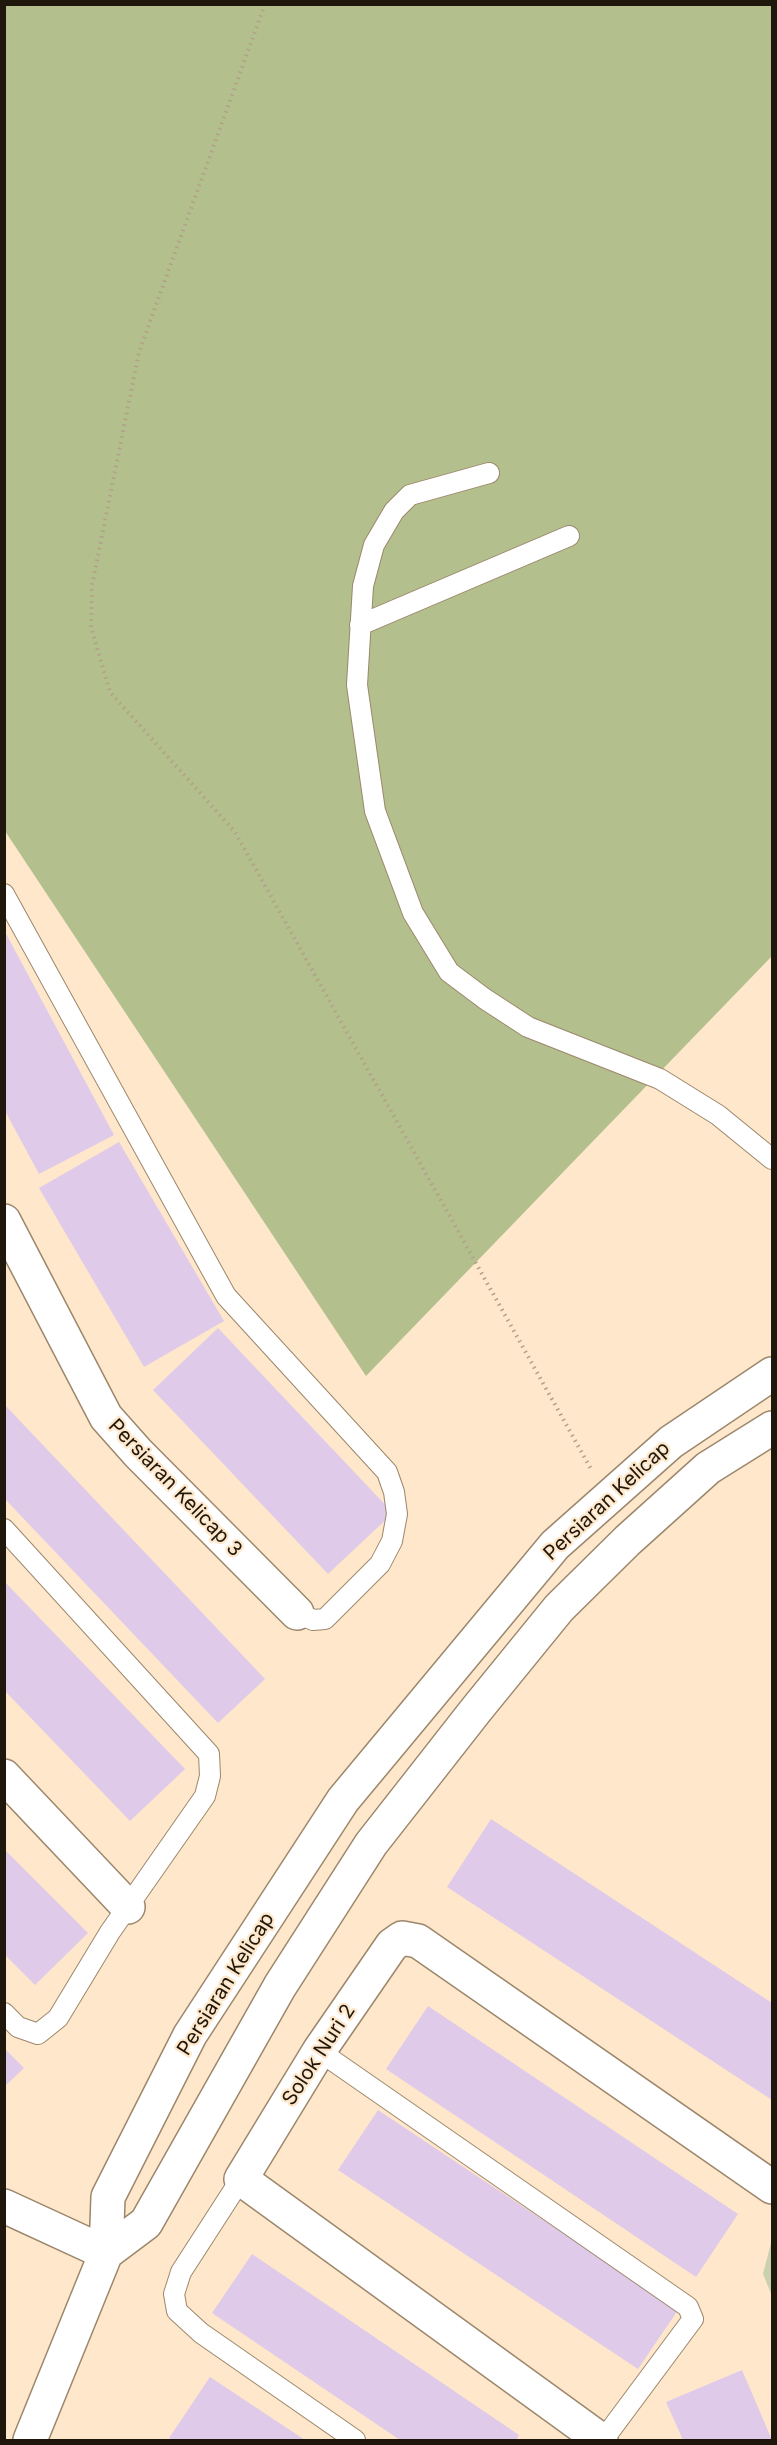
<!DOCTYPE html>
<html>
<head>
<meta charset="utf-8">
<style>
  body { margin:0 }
  #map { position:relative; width:777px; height:2445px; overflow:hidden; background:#fee7ca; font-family:Inter,sans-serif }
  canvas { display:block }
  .frame { position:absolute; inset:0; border:6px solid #1f170c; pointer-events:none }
</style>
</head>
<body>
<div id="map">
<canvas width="777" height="2445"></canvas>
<div class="frame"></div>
</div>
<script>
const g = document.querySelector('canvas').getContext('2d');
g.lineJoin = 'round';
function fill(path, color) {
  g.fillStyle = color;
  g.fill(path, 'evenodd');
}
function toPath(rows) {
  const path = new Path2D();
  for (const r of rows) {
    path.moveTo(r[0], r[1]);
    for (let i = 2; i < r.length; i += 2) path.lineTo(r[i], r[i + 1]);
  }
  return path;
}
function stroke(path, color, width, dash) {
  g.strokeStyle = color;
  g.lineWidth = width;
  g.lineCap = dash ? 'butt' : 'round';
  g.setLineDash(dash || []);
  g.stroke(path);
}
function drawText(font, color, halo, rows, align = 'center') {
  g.font = font + ' Inter,sans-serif';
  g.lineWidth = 4.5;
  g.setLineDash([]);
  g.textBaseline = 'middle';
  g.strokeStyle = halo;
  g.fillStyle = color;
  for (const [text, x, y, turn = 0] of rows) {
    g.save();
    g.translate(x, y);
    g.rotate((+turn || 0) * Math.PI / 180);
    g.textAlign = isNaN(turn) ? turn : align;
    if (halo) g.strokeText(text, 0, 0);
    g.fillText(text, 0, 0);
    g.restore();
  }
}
const green = toPath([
  [772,2239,772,2296,763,2274]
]);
const forest = toPath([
  [4,5,772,5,772,956,366,1376,5,831]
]);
const building = toPath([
  [4,930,114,1135,39,1174,4,1109],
  [119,1142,224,1321,144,1367,39,1188],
  [218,1328,393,1513,328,1574,153,1390],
  [4,1404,265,1679,218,1723,4,1498],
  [4,1581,185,1769,130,1821,4,1690],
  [491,1819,772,2003,772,2100,447,1887],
  [4,1849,88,1933,35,1985,4,1954],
  [428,2006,738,2214,696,2277,386,2069],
  [4,2048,24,2068,4,2087],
  [378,2110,678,2310,638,2369,338,2170],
  [252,2254,519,2435,516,2440,400,2440,212,2313],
  [742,2370,772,2440,683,2440,666,2402],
  [210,2377,305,2440,173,2440,169,2438]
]);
const path = toPath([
  [265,4,139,352,92,585,91,627,110,692,235,832,591,1469]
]);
const service = toPath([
  [489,473,410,495,394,511,374,545,363,586,357,685,375,811,413,913,449,972,485,999,528,1027,660,1079,718,1115,772,1159],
  [360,625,569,536],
  [4,894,226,1296,387,1472,394,1492,397,1514,392,1541,380,1564,325,1619,313,1620,297,1613],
  [4,1529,209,1754,210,1776,205,1796,110,1932,58,2018,38,2034,18,2027,4,2013],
  [319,2051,688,2307,693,2319,603,2440],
  [241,2179,181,2272,174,2294,177,2311,201,2333,355,2440]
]);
const minor = toPath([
  [4,1221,106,1417,138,1453,297,1613],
  [4,1776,128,1907],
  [4,2206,106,2253],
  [106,2253,146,2223,280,1986,371,1844,476,1710,559,1608,628,1540,708,1468,772,1428],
  [30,2440,106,2253,108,2197,190,2035,343,1800,555,1545,671,1442,772,1374],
  [601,2440,241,2179,319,2051,392,1945,402,1938,418,1941,772,2187]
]);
const streetNames = [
  ["Persiaran Kelicap 3",175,1488,46],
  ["Persiaran Kelicap",607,1501,-43],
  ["Persiaran Kelicap",226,1984,-58],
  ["Solok Nuri 2",319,2055,-57]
];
fill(green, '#c9d2ac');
fill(forest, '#b3bf8d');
fill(building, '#dfcbe9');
stroke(service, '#9c876c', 22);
stroke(minor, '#9c876c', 36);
stroke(path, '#b2a089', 4, [1.5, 4.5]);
stroke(service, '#fff', 20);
stroke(minor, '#fff', 33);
drawText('20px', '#1f170c', '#fee7ca', streetNames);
</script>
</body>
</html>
